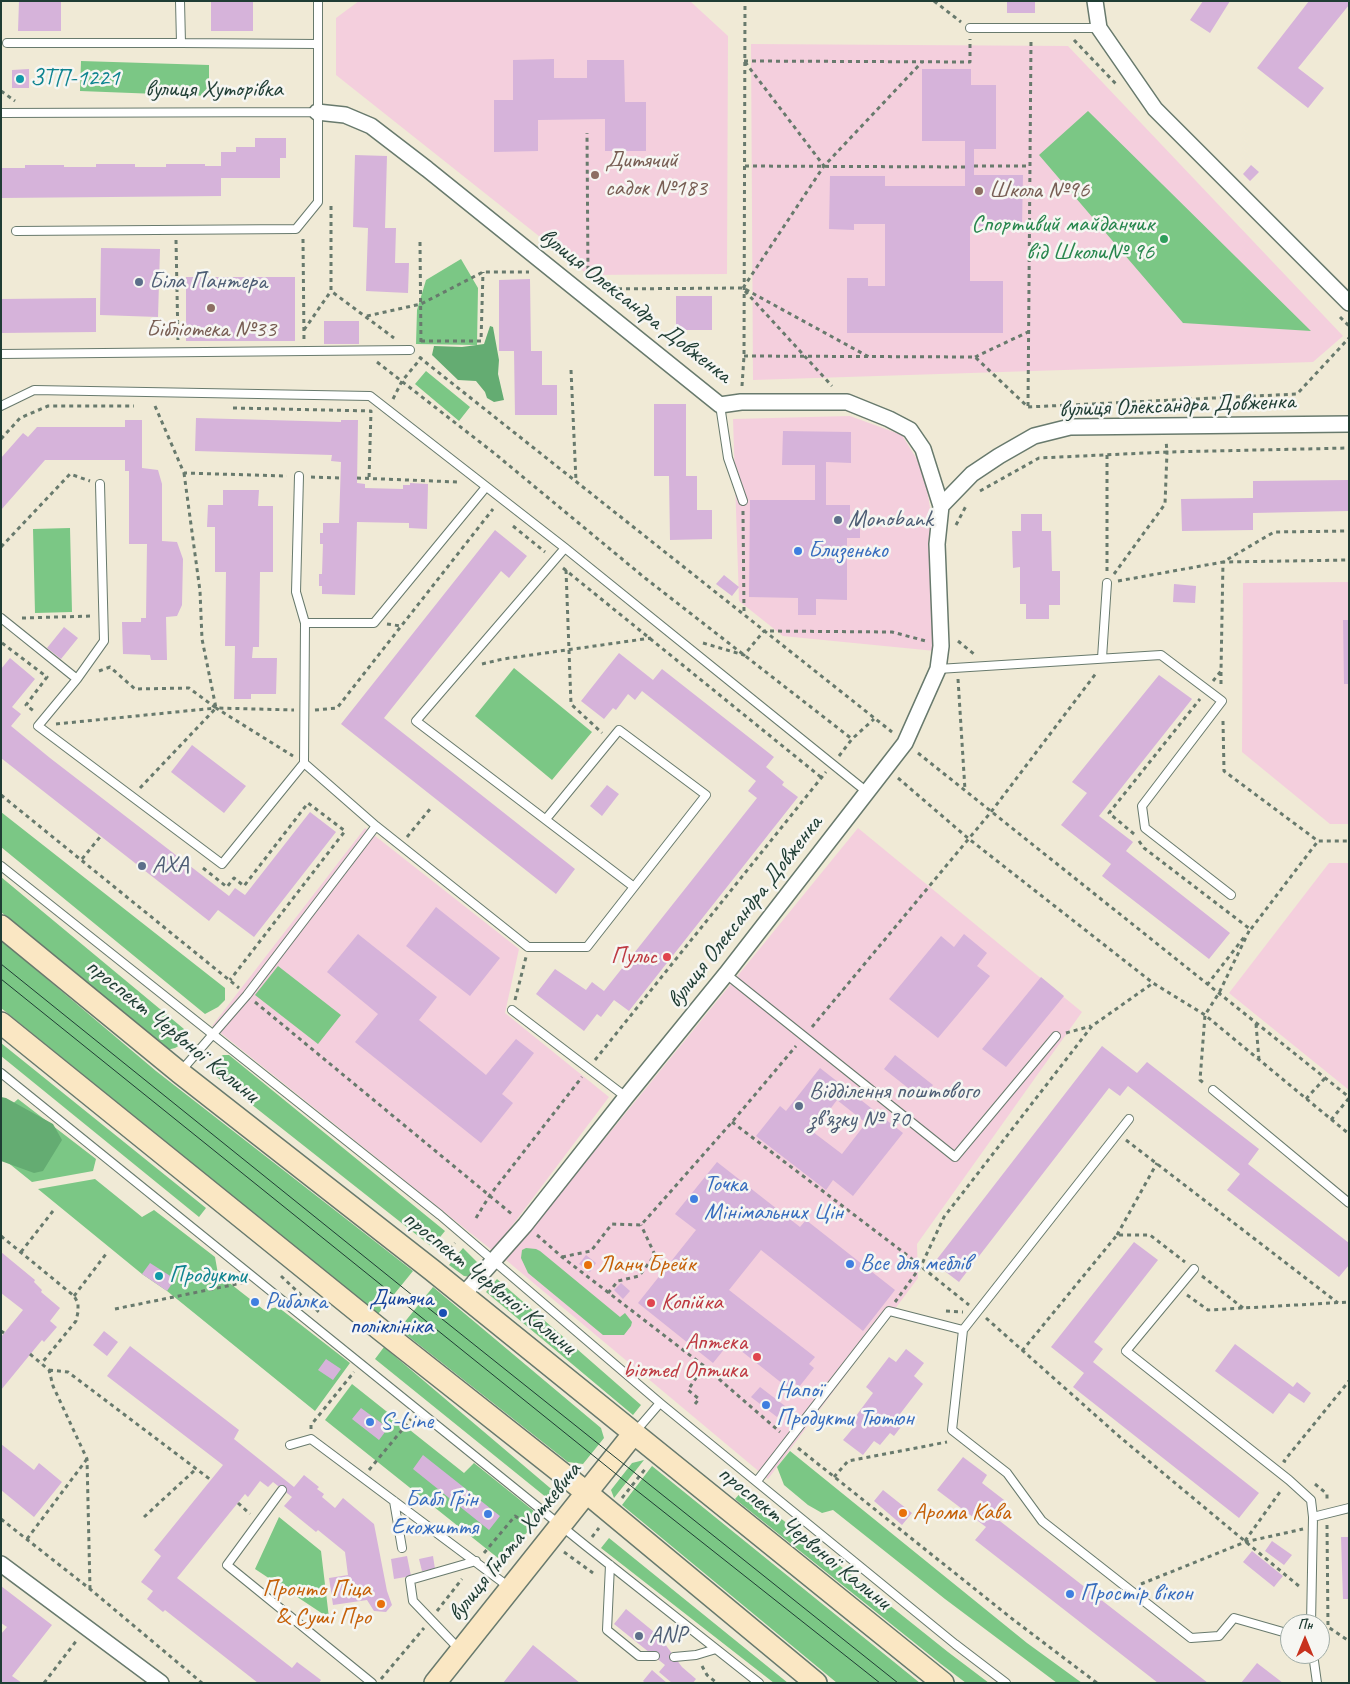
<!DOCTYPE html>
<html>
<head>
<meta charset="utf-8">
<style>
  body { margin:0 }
  #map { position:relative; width:1350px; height:1684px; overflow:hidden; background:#f0ead6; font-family:Caveat,sans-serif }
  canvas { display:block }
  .frame { position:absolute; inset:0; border:2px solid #1f3d34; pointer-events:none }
  .north { position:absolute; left:1280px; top:1614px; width:50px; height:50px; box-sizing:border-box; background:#f6f6f2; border:1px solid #a0aca6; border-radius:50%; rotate:0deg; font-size:14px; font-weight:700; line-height:20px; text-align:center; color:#1f3d34 }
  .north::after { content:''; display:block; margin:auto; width:18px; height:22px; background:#c8321e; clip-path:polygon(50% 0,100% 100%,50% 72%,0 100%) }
</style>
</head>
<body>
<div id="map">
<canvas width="1350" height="1684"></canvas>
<div class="frame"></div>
<div class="north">Пн</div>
</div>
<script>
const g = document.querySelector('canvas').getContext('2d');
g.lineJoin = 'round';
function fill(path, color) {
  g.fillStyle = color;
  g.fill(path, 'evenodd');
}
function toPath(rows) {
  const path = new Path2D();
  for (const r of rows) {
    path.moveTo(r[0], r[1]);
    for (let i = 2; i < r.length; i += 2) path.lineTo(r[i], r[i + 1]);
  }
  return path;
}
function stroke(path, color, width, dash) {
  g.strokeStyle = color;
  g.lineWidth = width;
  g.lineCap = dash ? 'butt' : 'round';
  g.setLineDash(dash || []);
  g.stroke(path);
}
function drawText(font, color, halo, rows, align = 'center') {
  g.font = font + ' Caveat,sans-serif';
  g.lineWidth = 5;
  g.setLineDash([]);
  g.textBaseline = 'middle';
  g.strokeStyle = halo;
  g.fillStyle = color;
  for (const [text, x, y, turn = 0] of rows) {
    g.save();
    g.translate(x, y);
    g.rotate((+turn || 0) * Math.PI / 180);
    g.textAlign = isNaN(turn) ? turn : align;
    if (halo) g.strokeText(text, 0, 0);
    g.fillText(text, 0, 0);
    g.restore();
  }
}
const built = toPath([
  [359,1,691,2,728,36,727,274,588,275,336,75,336,18],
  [751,44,1068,46,1343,336,1313,362,753,380],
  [850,416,902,435,924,471,931,514,935,651,783,636,739,601,733,419],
  [1349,582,1349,824,1330,824,1242,752,1243,583],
  [365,828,519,949,505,1013,609,1097,493,1251,212,1026],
  [858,828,1082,1012,917,1244,918,1278,768,1479,506,1260],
  [1329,863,1349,863,1349,1090,1229,993]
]);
const green = toPath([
  [81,61,209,65,209,96,80,91],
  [1088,111,1311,331,1183,323,1039,155],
  [461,259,478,288,477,345,416,344,417,310,426,280],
  [426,371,470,407,459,421,415,384],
  [70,528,72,612,35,613,33,529],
  [514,668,592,732,552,780,475,716],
  [1,812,225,988,225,1000,218,1007,205,1014,1,847],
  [1,877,184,1029,185,1036,182,1044,175,1048,167,1050,1,912],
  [1,940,156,1071,413,1271,378,1314,1,1008],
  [278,966,341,1015,318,1044,255,995],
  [1,1043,206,1208,199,1217,1,1056],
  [223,1055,229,1055,445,1231,432,1247,213,1074,213,1067,217,1059],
  [18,1099,96,1159,93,1171,32,1182,1,1157,1,1101,9,1107],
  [95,1179,142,1217,154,1210,215,1257,218,1274,264,1310,278,1307,350,1363,315,1411,167,1291,142,1274,38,1189],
  [463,1248,478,1263,479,1268,471,1277,464,1276,449,1265],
  [526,1248,536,1249,540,1251,620,1317,625,1313,632,1322,631,1326,624,1335,603,1335,528,1273,521,1258,522,1250],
  [497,1279,641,1405,633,1415,486,1292],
  [433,1287,601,1428,604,1438,583,1464,568,1462,399,1329],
  [384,1347,556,1493,547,1498,375,1359],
  [352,1384,464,1473,474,1463,540,1516,503,1562,325,1420],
  [790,1451,1027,1643,1082,1683,1057,1683,945,1599,833,1510,822,1513,808,1505,784,1485,777,1467],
  [644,1460,614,1498,611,1490,632,1463],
  [652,1466,915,1679,920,1683,837,1683,622,1505],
  [744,1489,948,1652,989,1683,966,1683,941,1664,735,1499],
  [279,1517,321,1551,329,1618,255,1569],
  [609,1538,788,1683,774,1683,601,1548]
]);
const forest = toPath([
  [490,326,493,327,499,360,498,374,504,400,494,402,487,398,485,392,476,381,458,380,432,355,434,346,462,347,484,344],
  [1,1097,6,1098,53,1124,62,1140,43,1171,34,1173,1,1161]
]);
const building = toPath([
  [19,1,61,1,61,31,18,31],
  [211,1,253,1,253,31,211,31],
  [1007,1,1035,1,1035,13,1007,13],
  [1203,1,1230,1,1210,33,1190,20],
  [1309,1,1349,1,1349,5,1298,68,1324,88,1308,108,1257,68],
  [554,59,554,78,587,78,587,60,624,60,625,102,646,102,646,151,605,151,605,119,538,120,538,151,494,152,494,100,513,100,513,60],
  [29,69,29,88,12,88,12,70],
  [922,69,971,69,971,85,996,85,996,149,974,149,974,175,1023,175,1022,226,970,226,970,281,1003,281,1003,333,847,333,847,278,868,278,868,286,885,286,885,224,854,224,854,230,829,229,830,176,885,176,885,186,965,186,965,141,922,141],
  [255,138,286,138,286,158,280,158,280,178,221,178,221,196,1,198,1,168,25,168,25,165,64,165,64,167,96,167,96,164,135,164,135,167,166,167,166,164,205,164,205,166,221,166,221,152,236,152,236,147,255,147],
  [355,155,387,156,385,228,396,228,395,263,409,263,408,293,366,291,368,228,353,227],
  [1251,165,1259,172,1250,181,1243,174],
  [101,248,160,249,158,317,100,315],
  [186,277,295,277,295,341,186,341],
  [530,279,531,351,542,351,542,385,557,385,557,415,515,415,514,351,499,351,499,280],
  [676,296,712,296,712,330,676,330],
  [96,298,96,332,1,333,1,299],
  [324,321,359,321,359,344,324,344],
  [654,404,686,404,686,476,697,476,697,510,712,510,712,539,670,540,669,476,654,476],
  [196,418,341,422,341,420,358,420,357,483,365,484,365,488,403,489,403,485,410,485,410,483,428,484,427,529,409,528,409,523,357,522,355,595,322,594,322,586,319,586,319,574,322,574,323,544,320,544,320,533,323,533,323,523,339,523,341,462,331,461,332,455,195,451],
  [125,420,142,420,142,468,158,470,162,484,162,541,177,542,183,559,182,605,177,616,166,617,167,660,151,660,150,655,123,654,122,622,141,622,141,618,146,618,147,544,129,544,129,471,125,471,125,460,45,460,1,510,1,458,23,433,28,437,37,427,125,427],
  [783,431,851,432,851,463,826,462,826,505,850,505,850,522,860,522,860,538,847,538,847,600,816,599,816,615,798,615,798,598,749,597,750,500,815,500,815,465,782,465],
  [1349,480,1349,511,1253,513,1253,530,1182,531,1181,499,1253,498,1253,481],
  [223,490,259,490,258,506,273,506,273,572,260,572,259,647,253,647,252,658,277,658,276,694,251,694,251,699,234,699,235,646,225,646,226,572,215,572,215,527,207,527,208,505,223,505],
  [1021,514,1042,514,1042,531,1051,531,1052,571,1060,571,1060,605,1049,605,1049,619,1026,619,1026,604,1020,604,1020,567,1013,568,1012,531,1021,531],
  [495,530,527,556,509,578,501,571,384,718,575,869,556,894,341,724],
  [724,575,739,587,732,596,716,584],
  [1174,584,1196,586,1195,603,1173,602],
  [1343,620,1349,620,1349,684,1344,684],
  [64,627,78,638,61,659,47,648],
  [619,653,653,680,662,669,774,757,766,767,784,782,782,785,798,797,629,1011,614,1000,601,1017,597,1014,584,1031,536,994,555,969,586,990,592,982,604,991,757,798,748,791,756,781,642,691,635,700,628,694,616,710,613,708,604,719,581,701],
  [10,658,35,679,12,707,21,714,11,726,50,758,229,896,235,888,245,895,310,812,336,832,254,937,218,910,209,921,1,758,1,669],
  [1159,675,1192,699,1099,816,1133,842,1126,851,1230,933,1209,959,1102,876,1111,864,1061,825,1087,793,1072,782],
  [192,745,246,786,224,813,171,772],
  [607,785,619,794,602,816,590,806],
  [436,907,500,958,470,996,406,946],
  [358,934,437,997,419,1020,486,1075,516,1039,534,1053,502,1094,513,1103,481,1143,355,1042,378,1014,327,972],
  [964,934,987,953,977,966,990,976,938,1038,889,999,941,936,954,947],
  [1041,977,1064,996,1006,1067,982,1049],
  [1102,1046,1137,1073,1147,1062,1259,1149,1248,1164,1349,1243,1349,1265,1339,1277,1227,1190,1240,1174,1128,1086,1120,1096,1109,1088,959,1282,934,1263],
  [895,1055,933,1085,922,1099,884,1069],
  [820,1068,903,1133,853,1196,833,1180,826,1190,756,1136,780,1106,786,1111],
  [837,1100,866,1123,842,1154,813,1132],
  [717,1162,800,1227,806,1220,895,1290,863,1331,761,1250,729,1290,815,1357,809,1364,814,1368,799,1387,793,1381,788,1388,730,1342,713,1363,638,1303,696,1230,675,1214],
  [1134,1242,1158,1260,1094,1342,1103,1349,1093,1362,1259,1493,1239,1518,1073,1387,1084,1373,1051,1347],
  [1,1252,35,1280,34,1282,42,1290,41,1292,60,1308,50,1321,57,1327,44,1342,42,1340,1,1390,1,1337,23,1310,1,1293],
  [586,1255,596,1263,590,1272,579,1264],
  [150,1263,175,1279,167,1291,142,1274],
  [621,1283,630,1291,623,1299,614,1290],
  [104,1331,118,1342,107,1356,93,1345],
  [1235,1344,1293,1387,1297,1382,1311,1393,1304,1403,1289,1393,1273,1414,1215,1371],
  [130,1346,239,1430,234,1439,294,1487,304,1475,319,1487,317,1489,324,1494,322,1497,335,1508,343,1498,374,1524,387,1591,392,1605,386,1612,374,1611,367,1600,333,1605,329,1578,348,1575,345,1552,318,1530,316,1532,284,1506,292,1497,273,1482,268,1487,260,1481,248,1497,245,1494,177,1578,292,1668,297,1662,321,1680,319,1683,258,1683,165,1610,163,1612,147,1599,153,1591,141,1582,161,1556,154,1550,223,1465,107,1376],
  [906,1349,924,1363,914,1376,923,1384,900,1414,907,1419,894,1436,890,1433,880,1445,874,1441,863,1455,843,1440,854,1427,850,1424,873,1393,866,1387,889,1357,896,1362],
  [326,1359,341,1369,333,1380,318,1370],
  [760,1387,785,1406,777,1417,751,1397],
  [361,1408,388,1428,379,1440,352,1419],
  [1,1444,34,1470,39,1463,62,1482,34,1517,1,1490],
  [423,1455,500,1516,489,1530,413,1469],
  [963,1457,987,1475,982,1483,1008,1503,996,1518,1208,1683,1158,1683,975,1540,986,1527,937,1490],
  [883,1490,912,1513,902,1525,874,1501],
  [1341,1537,1349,1537,1349,1599,1343,1599],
  [1272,1541,1292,1555,1284,1565,1265,1551],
  [1252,1551,1283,1576,1274,1587,1243,1562],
  [407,1556,411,1576,394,1579,391,1559],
  [433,1556,435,1569,422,1571,419,1559],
  [1,1586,52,1625,12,1676,22,1683,1,1683,1,1634,7,1627,1,1623],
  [626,1609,659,1636,682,1667,696,1679,693,1683,672,1683,659,1672,665,1665,614,1624],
  [533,1645,580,1683,503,1683],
  [1257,1663,1283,1683,1241,1683],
  [652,1670,667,1683,645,1683,643,1681]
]);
const path = toPath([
  [934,1,961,22],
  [1074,40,1116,84],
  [744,61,970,62,970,39],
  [745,62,824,166,922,62],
  [1,91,15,101],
  [745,166,965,167],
  [974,166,1030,166],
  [331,206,331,291,394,338],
  [303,239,304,341],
  [176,240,178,342],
  [420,242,421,346],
  [586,277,588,275,587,133],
  [743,288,824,166],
  [602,289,743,288,869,357],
  [745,291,832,386],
  [367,316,421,304,483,272,529,272],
  [1340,317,1349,326],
  [304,330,331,291],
  [421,341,481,341,483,272],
  [744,356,975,357,1028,407,1297,394,1349,338],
  [419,357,892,732],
  [975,357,1028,332],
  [377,362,494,453,645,578,852,739],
  [571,370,576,481],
  [742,386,744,356,745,1],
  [393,399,402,381,422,357],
  [155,406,184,473,287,476],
  [1028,406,1031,40],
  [233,408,371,411,369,479],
  [1,439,20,418,48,406,134,406],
  [1107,455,1107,572],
  [184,473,200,591,202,639,216,708],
  [311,477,340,478],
  [357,478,458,482],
  [980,491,1039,458,1167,452,1166,440],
  [743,511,744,613],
  [956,525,966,506],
  [513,526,545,552],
  [1,547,70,474,90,481],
  [563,568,822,778],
  [566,570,571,704,602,733],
  [1114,574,1165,504,1167,452,1349,448],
  [1118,581,1223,562,1274,532,1349,531],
  [22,618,93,616],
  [387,624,401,626],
  [958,641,974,654],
  [2,643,47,677,26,705,35,712],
  [703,643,744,655,764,631,892,632,926,641],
  [482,664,503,659,651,638],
  [99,671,110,667,135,689,189,688,216,708,294,710],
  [1221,672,1221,685],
  [958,679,965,790],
  [1213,681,1221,671,1223,562,1349,560],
  [315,710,337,708,493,509],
  [1223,721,1224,771,1318,841,1349,841],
  [56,724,216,708,293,756],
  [918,753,1349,1097],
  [839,756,852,739,874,719],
  [898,778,969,839,1153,983,1205,1015,1349,1134],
  [140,788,216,708],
  [1,795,239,988],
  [1134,834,1109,813,1200,699],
  [407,837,430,809],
  [1139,841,1144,848,1250,929,1219,993,1205,1015,1200,1080,1205,1084],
  [82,859,100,837],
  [203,868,227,887,234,878,244,886,308,803,345,831,230,980],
  [1251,929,1318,841],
  [1207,985,1245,936],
  [515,1000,526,957],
  [255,1002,513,1215],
  [1256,1024,1259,1060],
  [812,1027,991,812,1097,672],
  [1066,1033,1091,1026],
  [595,1060,826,772],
  [1306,1099,1325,1078],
  [1331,1120,1349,1098],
  [732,1122,903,1252,969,1305],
  [1126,1140,1338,1303],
  [476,1218,490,1195,582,1077],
  [537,1235,562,1257,704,1366,780,1432],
  [1117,1235,1157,1163],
  [1,1236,74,1296,78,1303,78,1312,76,1321,41,1364],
  [21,1252,53,1211],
  [444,1255,455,1243],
  [562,1257,591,1251,612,1224,641,1225,732,1122,796,1046],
  [281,1276,320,1313],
  [1202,1276,1243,1308],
  [608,1293,618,1281,639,1276,655,1255,641,1225],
  [1187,1295,1208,1310,1349,1302],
  [74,1296,106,1254],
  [895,1302,921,1266,944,1217,1092,1026,1153,983],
  [115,1309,242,1283],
  [946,1311,963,1312],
  [986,1318,1121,1438,1300,1587],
  [1,1331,4,1333],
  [1022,1351,1117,1235,1150,1235,1185,1262],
  [30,1354,49,1370,53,1386,87,1459,90,1589],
  [49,1370,68,1372,211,1480],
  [695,1404,699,1399,688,1390,704,1366],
  [311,1429,311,1425,354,1372],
  [798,1448,1015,1621,1097,1683],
  [1286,1462,1284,1461,1349,1381],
  [369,1470,411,1419],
  [834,1477,848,1461,947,1442],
  [1315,1484,1327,1494,1327,1502],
  [622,1498,646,1468],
  [238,1503,250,1514],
  [144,1517,196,1469],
  [1,1519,90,1589,202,1683],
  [1327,1525,1328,1627,1349,1641],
  [592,1537,599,1528],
  [27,1539,87,1459],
  [1245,1541,1282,1489],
  [564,1552,593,1573],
  [484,1553,515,1516,534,1529],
  [1141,1584,1245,1542,1303,1529],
  [437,1611,462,1579],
  [702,1666,707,1675,717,1683],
  [381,1679,424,1628],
  [44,1683,77,1640]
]);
const lane = toPath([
  [180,1,181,43,318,44],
  [970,28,1099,28],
  [7,43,181,43],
  [1,113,317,112],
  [16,231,296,229,318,202,318,1],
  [1,354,410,350],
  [720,405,728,458,743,501],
  [1,406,34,390,370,396,565,548,867,792],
  [100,484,104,641,77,679,38,726,222,864,304,763,305,623,296,592,299,476],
  [565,548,416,721,634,887],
  [1,618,77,679],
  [305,623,374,623,486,487],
  [1102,658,1107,583],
  [938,669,1161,655,1222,701,1142,806,1145,828,1231,895],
  [304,763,376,826,528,947,587,947,706,795,619,730,546,819],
  [1,866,440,1215,660,1403,955,1644,1006,1683],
  [726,974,955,1157,1056,1036],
  [512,1010,626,1097],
  [181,1071,247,995,376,826],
  [1,1073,586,1546,759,1683],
  [1213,1090,1349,1203],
  [1194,1269,1126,1351,1289,1480,1311,1500,1313,1517,1311,1624],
  [963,1330,952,1430,1007,1473,1042,1521,1191,1638,1219,1636,1234,1618,1290,1634],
  [635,1432,660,1403],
  [290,1445,311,1439,509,1587],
  [757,1481,889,1311,963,1330,1129,1119],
  [282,1490,227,1565,372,1683],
  [394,1501,402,1548],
  [1313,1517,1349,1508],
  [610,1565,607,1630,639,1656,655,1656],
  [460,1650,413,1601,410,1580,476,1561],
  [1313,1654,1317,1683],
  [674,1657,696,1655,716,1649]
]);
const street = toPath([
  [1095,1,1099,28,1155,109,1349,303],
  [317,112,345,115,371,126,427,169,720,405,741,402,847,402,889,419,910,430,923,449,941,506,937,544,941,646,938,669,905,743,726,974,626,1097,525,1225,463,1295],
  [941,506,972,474,999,456,1034,436,1070,427,1349,424],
  [1,1564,161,1683]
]);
const secondary = toPath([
  [1,926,179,1072,432,1270,943,1683],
  [1,1023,382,1331,587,1493,816,1683],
  [435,1683,634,1433]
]);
const tram = toPath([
  [1,964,412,1295,898,1683],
  [1,979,631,1486,880,1683]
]);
const markers = [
  [20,79,5,"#0f9aa8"],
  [595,175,5,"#8d6e63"],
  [979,191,5,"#8d6e63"],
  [1164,239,5,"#2e9e5b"],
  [139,282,5,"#5c6f8a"],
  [211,308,5,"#8d6e63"],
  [838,520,5,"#5c6f8a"],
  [798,551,5,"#3f7fe0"],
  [142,866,5,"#5c6f8a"],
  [667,957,5,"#e0444e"],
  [799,1106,5,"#5c6f8a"],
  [694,1199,5,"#3f7fe0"],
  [850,1264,5,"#3f7fe0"],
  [588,1265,5,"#e8710a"],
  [159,1276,5,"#0f9aa8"],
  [255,1302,5,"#3f7fe0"],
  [651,1303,5,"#e0444e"],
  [443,1313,5,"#1a4fb4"],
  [757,1357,5,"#e0444e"],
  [766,1405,5,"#3f7fe0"],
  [370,1422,5,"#3f7fe0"],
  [903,1513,5,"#e8710a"],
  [488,1514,5,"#3f7fe0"],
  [1070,1594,5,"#3f7fe0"],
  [381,1604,5,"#e8710a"],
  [639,1636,5,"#5c6f8a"]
];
const cultureNames = [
  ["ЗТП-1221",30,79],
  ["Продукти",169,1276]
];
const streetNames = [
  ["вулиця Хуторівка",214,90],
  ["вулиця Олександра Довженка",635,306,38],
  ["вулиця Олександра Довженка",1177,406,-2],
  ["вулиця Олександра Довженка",745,912,-52],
  ["проспект Червоної Калини",172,1031,39],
  ["проспект Червоної Калини",489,1283,39],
  ["проспект Червоної Калини",804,1538,39],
  ["вулиця Гната Хоткевича",515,1542,-51]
];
const educationNames = [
  ["Дитячий",605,161],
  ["садок №183",605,189],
  ["Школа №96",989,191],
  ["Бібліотека №33",211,330,"center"]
];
const leisureNames = [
  ["Спортивий майданчик",1154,225],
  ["від Школи№ 96",1154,253]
];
const serviceNames = [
  ["Біла Пантера",149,282],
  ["Monobank",848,520],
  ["AXA",152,866],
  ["Відділення поштового",809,1092],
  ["зв’язку № 70",809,1120],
  ["ANP",649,1636]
];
const shopNames = [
  ["Близенько",808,551],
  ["Точка",704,1185],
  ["Мінімальних Цін",704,1213],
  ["Все для меблів",860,1264],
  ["Рибалка",265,1302],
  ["Напої",776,1391],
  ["Продукти Тютюн",776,1419],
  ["S-Line",380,1422],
  ["Бабл Грін",478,1500,"right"],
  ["Eкожиття",478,1528,"right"],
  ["Простір вікон",1080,1594]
];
const healthNames = [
  ["Пульс",657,957],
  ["Копійка",661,1303,"left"],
  ["Аптека",747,1343],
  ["biomed Оптика",747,1371]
];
const foodNames = [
  ["Ланч Брейк",598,1265],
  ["Арома Кава",913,1513],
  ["Пронто Піца",371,1590,"right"],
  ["& Суші Про",371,1618,"right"]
];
const transitNames = [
  ["Дитяча",433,1299],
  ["поліклініка",433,1327]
];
fill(built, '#f4cfdd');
fill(green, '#7bc785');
fill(forest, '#64ac72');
fill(building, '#d6b3da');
stroke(lane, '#687a6d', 10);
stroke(street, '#687a6d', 18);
stroke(secondary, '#687a6d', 24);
stroke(path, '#687a6d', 3, [4, 4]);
stroke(lane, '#fff', 8);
stroke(street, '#fff', 15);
stroke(secondary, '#fae7c3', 21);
stroke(tram, '#1f3d34', 1);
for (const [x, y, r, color] of markers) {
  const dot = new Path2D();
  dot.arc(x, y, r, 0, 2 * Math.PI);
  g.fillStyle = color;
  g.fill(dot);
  stroke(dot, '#f6f6f2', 2);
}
drawText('24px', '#0d838f', '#f6f6f2', cultureNames, 'left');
drawText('24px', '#1f3d34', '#f6f6f2', streetNames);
drawText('24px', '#785e54', '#f6f6f2', educationNames, 'left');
drawText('24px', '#27864d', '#f6f6f2', leisureNames, 'right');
drawText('24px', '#4e5e75', '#f6f6f2', serviceNames, 'left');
drawText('24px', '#366cbe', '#f6f6f2', shopNames, 'left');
drawText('24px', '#be3a42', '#f6f6f2', healthNames, 'right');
drawText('24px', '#c56008', '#f6f6f2', foodNames, 'left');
drawText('24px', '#164399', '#f6f6f2', transitNames, 'right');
</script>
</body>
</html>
